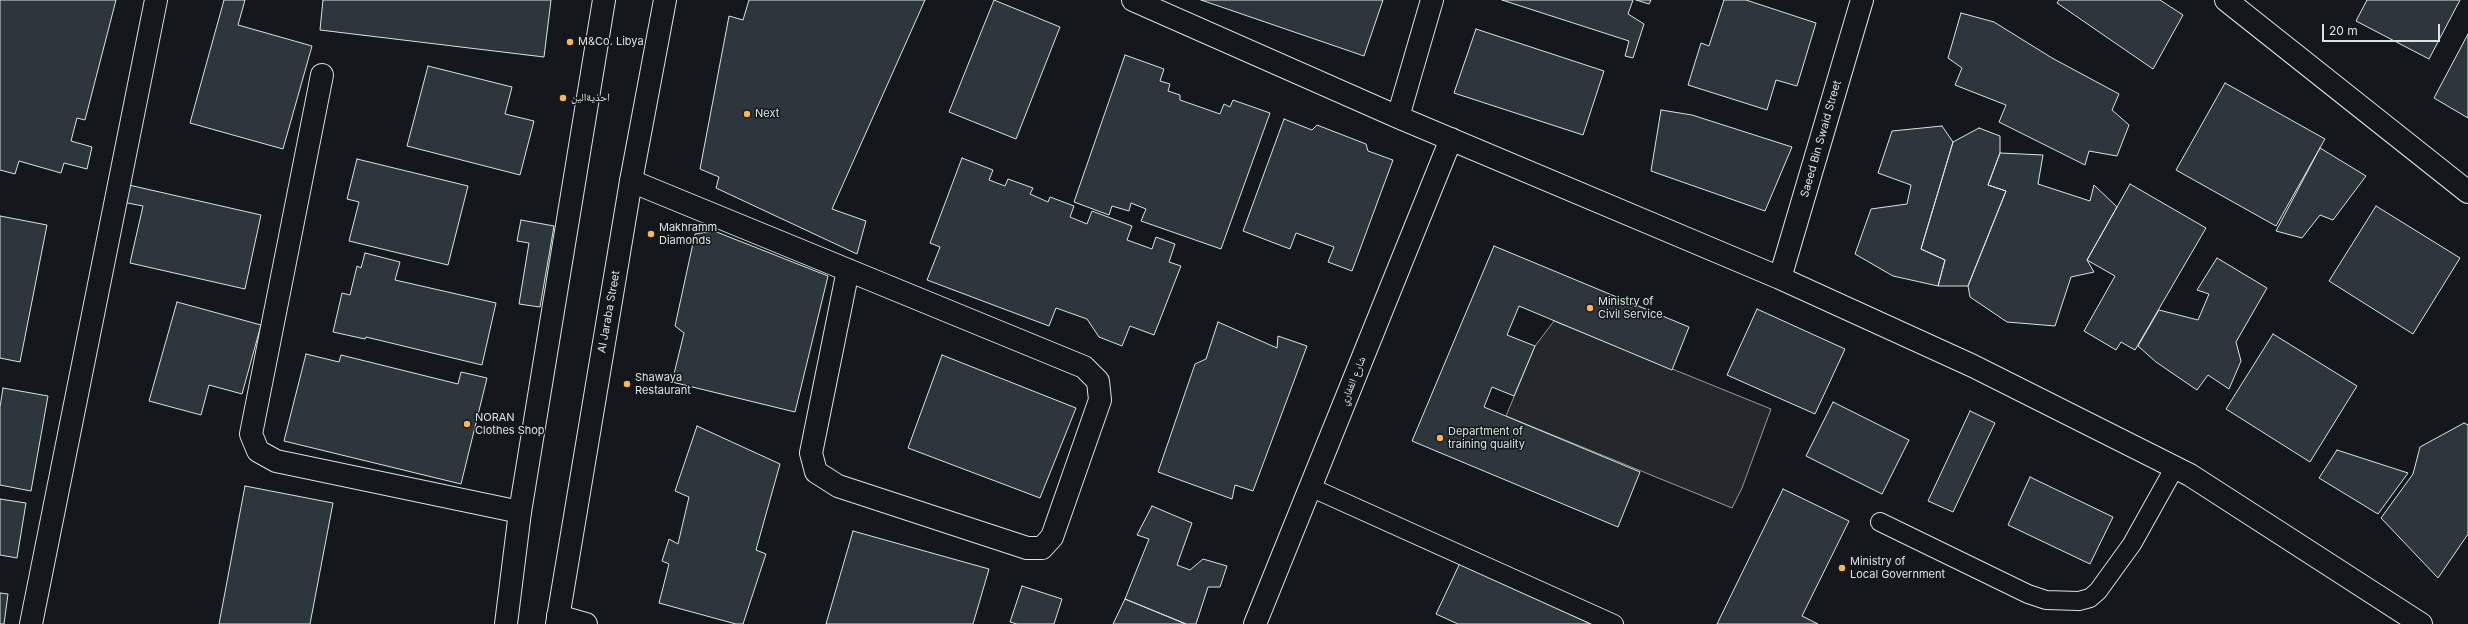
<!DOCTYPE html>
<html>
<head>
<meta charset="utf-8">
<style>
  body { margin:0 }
  #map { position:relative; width:2468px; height:624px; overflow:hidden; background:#14181c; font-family:Inter,sans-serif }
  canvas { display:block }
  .scale { position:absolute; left:2322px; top:24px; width:118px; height:18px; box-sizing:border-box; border:2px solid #d8e6dc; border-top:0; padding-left:5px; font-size:12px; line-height:14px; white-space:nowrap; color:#d8e6dc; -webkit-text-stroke:3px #14181c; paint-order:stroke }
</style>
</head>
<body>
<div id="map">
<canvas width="2468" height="624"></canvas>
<div class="scale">20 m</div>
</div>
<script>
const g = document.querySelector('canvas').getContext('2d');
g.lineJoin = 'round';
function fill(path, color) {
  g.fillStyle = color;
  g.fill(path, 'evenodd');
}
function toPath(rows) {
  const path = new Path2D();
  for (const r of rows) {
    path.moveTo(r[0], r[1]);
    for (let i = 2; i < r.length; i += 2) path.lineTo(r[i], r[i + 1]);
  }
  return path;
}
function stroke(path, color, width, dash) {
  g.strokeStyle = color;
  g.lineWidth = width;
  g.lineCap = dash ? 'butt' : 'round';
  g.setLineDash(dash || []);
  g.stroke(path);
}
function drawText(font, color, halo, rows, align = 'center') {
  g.font = font + ' Inter,"Noto Naskh Arabic",sans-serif';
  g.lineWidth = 3;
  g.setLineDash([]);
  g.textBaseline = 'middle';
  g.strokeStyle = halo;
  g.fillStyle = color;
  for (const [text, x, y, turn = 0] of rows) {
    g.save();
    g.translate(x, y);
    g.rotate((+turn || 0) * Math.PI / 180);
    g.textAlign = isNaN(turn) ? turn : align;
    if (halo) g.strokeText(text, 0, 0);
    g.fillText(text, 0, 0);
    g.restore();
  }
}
const parking = toPath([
  [1554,321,1771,409,1742,488,1732,508,1506,416,1535,346,1554,321]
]);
const building = toPath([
  [0,0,116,0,85,120,77,118,71,141,92,147,87,169,64,163,61,173,19,161,15,174,0,170,0,0],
  [224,0,245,0,238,25,312,46,283,149,190,123,224,0],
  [323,0,551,0,544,57,320,30,323,0],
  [749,0,925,0,832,209,866,221,857,254,716,188,719,177,700,169,729,16,743,20,749,0],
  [994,0,1060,27,1016,139,949,112,994,0],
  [1201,0,1383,0,1364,56,1201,0],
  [1502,0,1633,0,1628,14,1644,24,1633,58,1625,56,1629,41,1502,0],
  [1636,0,1651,0,1649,4,1636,0],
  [1724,0,1746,0,1816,23,1797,86,1776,80,1767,110,1688,85,1701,43,1709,46,1724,0],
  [2059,0,2160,0,2183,15,2153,69,2057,3,2059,0],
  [2367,0,2460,0,2429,59,2356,21,2367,0],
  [1961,13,1994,22,2052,58,2119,94,2112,110,2129,125,2117,156,2089,151,2085,165,1999,122,2006,105,1955,85,1962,68,1948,58,1961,13],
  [1476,29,1604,71,1583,135,1454,93,1476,29],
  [2468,34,2468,118,2434,98,2468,34],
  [1125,55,1164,69,1160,81,1170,84,1168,91,1180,95,1180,100,1220,114,1224,104,1230,107,1233,100,1270,113,1221,249,1141,221,1146,209,1131,203,1129,211,1112,206,1109,215,1074,202,1125,55],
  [428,66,512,87,505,114,534,121,520,175,407,146,428,66],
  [2225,83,2325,139,2276,226,2176,170,2225,83],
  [1661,110,1692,115,1792,147,1765,211,1651,171,1661,110],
  [1284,119,1312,130,1317,125,1366,144,1368,151,1393,160,1352,271,1328,262,1334,247,1296,233,1290,249,1243,231,1284,119],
  [1942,126,1953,142,1921,249,1945,260,1938,286,1893,276,1855,254,1871,209,1907,204,1911,185,1878,173,1892,131,1942,126],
  [1979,128,2000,136,2000,153,1988,185,2006,191,1968,286,1938,286,1945,260,1921,249,1953,142,1979,128],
  [2320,148,2366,176,2333,220,2320,215,2302,238,2276,231,2320,148],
  [2000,153,2043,155,2038,184,2090,201,2094,185,2117,207,2087,260,2094,272,2071,277,2055,326,2007,322,1970,297,1968,286,2006,191,1988,185,2000,153],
  [962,158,993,170,989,180,1005,186,1008,179,1033,188,1030,194,1048,202,1050,197,1074,206,1070,217,1087,224,1092,211,1132,226,1127,240,1152,249,1156,237,1175,244,1169,262,1181,266,1154,335,1130,326,1122,346,1099,337,1087,319,1056,308,1049,326,927,280,940,247,930,243,962,158],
  [357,159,468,186,448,265,349,241,359,202,347,199,357,159],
  [120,183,261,215,245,289,130,263,143,206,117,201,120,183],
  [2130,184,2206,228,2135,350,2121,342,2116,350,2084,331,2115,276,2087,260,2130,184],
  [2376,206,2460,258,2413,334,2329,281,2376,206],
  [0,216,47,225,20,362,0,358,0,216],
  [521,220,554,226,540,307,519,304,529,243,517,241,521,220],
  [714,231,828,276,795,412,672,382,684,333,675,326,695,234,714,231],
  [1494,246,1689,327,1672,370,1519,306,1507,335,1535,346,1514,396,1492,387,1484,407,1640,472,1618,527,1412,441,1494,246],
  [365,253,400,262,395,280,496,303,482,365,366,337,365,339,333,332,342,293,350,295,357,266,361,268,365,253],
  [2217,258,2267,288,2236,342,2241,361,2229,389,2208,375,2197,390,2156,362,2138,346,2159,310,2198,320,2209,294,2197,290,2217,258],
  [177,302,261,325,242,394,209,385,201,415,149,401,177,302],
  [1757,309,1845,349,1815,414,1727,375,1757,309],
  [1218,322,1277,348,1278,336,1307,346,1253,491,1235,485,1232,499,1158,472,1195,364,1206,359,1218,322],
  [2273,334,2357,386,2310,462,2226,409,2273,334],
  [306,354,339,362,341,355,458,384,461,372,487,378,461,484,284,441,306,354],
  [942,355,1076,408,1040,498,908,448,942,355],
  [3,388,48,396,31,491,0,485,0,407,3,388],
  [1833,402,1909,440,1882,494,1806,456,1833,402],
  [1970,411,1995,423,1953,512,1928,501,1970,411],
  [2464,423,2468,425,2468,534,2438,578,2381,518,2413,474,2420,447,2464,423],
  [697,426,780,464,756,550,766,554,743,624,736,624,659,603,669,564,662,561,669,539,678,544,689,497,675,491,697,426],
  [2337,450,2408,473,2378,514,2319,478,2337,450],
  [2030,477,2113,517,2090,564,2008,525,2030,477],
  [245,486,333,503,310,624,219,624,245,486],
  [1783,489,1849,521,1802,616,1818,624,1717,624,1783,489],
  [0,499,26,503,17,558,0,555,0,499],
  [1152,506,1192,523,1177,565,1190,570,1203,559,1227,566,1220,587,1208,587,1196,624,1186,624,1125,599,1149,539,1137,535,1152,506],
  [853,531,989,569,973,624,826,624,853,531],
  [1460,563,1591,624,1458,624,1436,614,1460,563],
  [1022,586,1062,599,1054,624,1017,624,1010,622,1022,586],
  [0,593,8,594,4,624,0,624,0,593],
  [1125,599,1186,624,1113,624,1125,599]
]);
const lane = toPath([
  [1310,487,1614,624],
  [1880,522,2028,594,2046,600,2079,601,2090,598,2098,591,2132,544,2175,467]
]);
const street = toPath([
  [1133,0,1398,117,1780,278,1973,366,2190,475,2421,624],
  [2226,0,2468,192],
  [322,75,251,434,258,451,276,461,520,512],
  [1398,117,1432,0],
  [631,181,1084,367,1098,381,1100,400,1052,537,1042,548,1027,548,838,486,816,472,811,453,848,270],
  [1780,278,1862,0],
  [558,616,586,624],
  [31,624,156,0],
  [1255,624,1451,139]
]);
const primary = toPath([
  [506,624,520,512,604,0],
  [557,624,631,181,665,0]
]);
const markers = [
  [570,42,4,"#ffb74d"],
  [563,98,4,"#ffb74d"],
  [747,114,4,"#ffb74d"],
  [651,234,4,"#ffb74d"],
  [1590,308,4,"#ffb74d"],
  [627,384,4,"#ffb74d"],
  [467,424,4,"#ffb74d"],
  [1440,438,4,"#ffb74d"],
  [1842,568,4,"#ffb74d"]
];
const poiNames = [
  ["M&Co. Libya",578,42],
  ["احذيةالين",571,98],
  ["Next",755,114],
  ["Makhramm",659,228],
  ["Diamonds",659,241],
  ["Ministry of",1598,302],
  ["Civil Service",1598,315],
  ["Shawaya",635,378],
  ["Restaurant",635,391],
  ["NORAN",475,418],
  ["Clothes Shop",475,431],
  ["Department of",1448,432],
  ["training quality",1448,445],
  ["Ministry of",1850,562],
  ["Local Government",1850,575]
];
const streetNames = [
  ["Saeed Bin Swaid Street",1821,139,-74],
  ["Al Jaraba Street",609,312,-80],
  ["شارع الغفاري",1353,381,-68]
];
fill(parking, '#24282b');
stroke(parking, '#939e99', 1);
fill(building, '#2c363c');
stroke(building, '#d8e6dc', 1);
stroke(lane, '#d8e6dc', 20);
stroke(street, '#d8e6dc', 24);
stroke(primary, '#d8e6dc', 24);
stroke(lane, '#14181c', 18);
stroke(street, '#14181c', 22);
stroke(primary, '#14181c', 22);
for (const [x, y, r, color] of markers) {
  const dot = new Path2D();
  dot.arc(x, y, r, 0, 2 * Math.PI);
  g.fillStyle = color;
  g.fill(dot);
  stroke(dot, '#14181c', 1.5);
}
drawText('11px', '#d8e6dc', '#14181c', poiNames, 'left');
drawText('11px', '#d8e6dc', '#14181c', streetNames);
</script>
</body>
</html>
